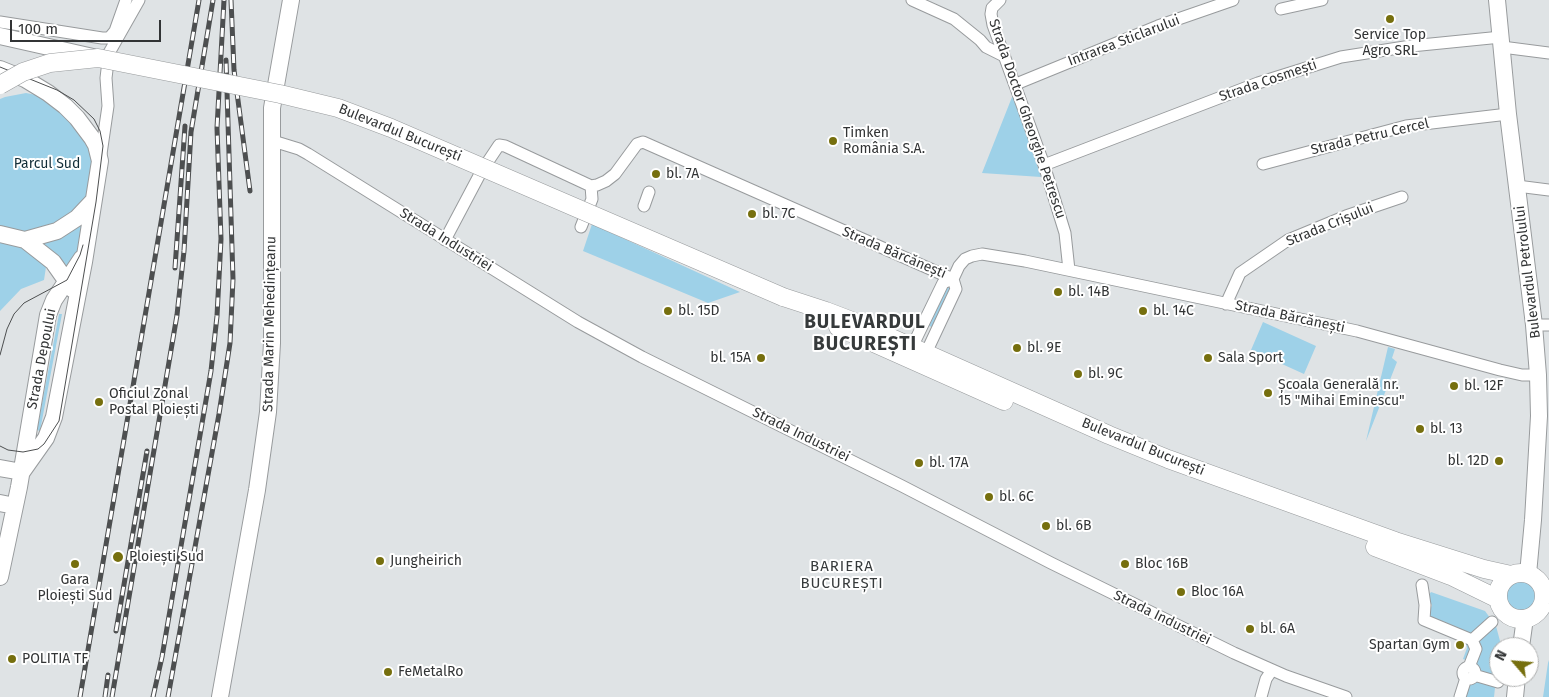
<!DOCTYPE html>
<html>
<head>
<meta charset="utf-8">
<style>
  body { margin:0 }
  #map { position:relative; width:1549px; height:697px; overflow:hidden; background:#dfe3e5; font-family:"Fira Sans",sans-serif }
  canvas { display:block }
  .north { position:absolute; left:1489px; top:637px; width:50px; height:50px; box-sizing:border-box; background:#fff; border:1px solid #adaeae; border-radius:50%; rotate:297deg; font-size:14px; font-weight:700; line-height:20px; text-align:center; color:#323435 }
  .north::after { content:''; display:block; margin:auto; width:18px; height:22px; background:#766f0e; clip-path:polygon(50% 0,100% 100%,50% 72%,0 100%) }
  .scale { position:absolute; left:10px; top:20px; width:151px; height:22px; box-sizing:border-box; border:2px solid #323435; border-top:0; padding-left:6px; font-size:15px; line-height:18px; white-space:nowrap; color:#323435; -webkit-text-stroke:4px #fff; paint-order:stroke }
</style>
</head>
<body>
<div id="map">
<canvas width="1549" height="697"></canvas>
<div class="north">N</div>
<div class="scale">100 m</div>
</div>
<script>
const g = document.querySelector('canvas').getContext('2d');
g.lineJoin = 'round';
function fill(path, color) {
  g.fillStyle = color;
  g.fill(path, 'evenodd');
}
function toPath(rows) {
  const path = new Path2D();
  for (const r of rows) {
    if (r.length === 3) {
      path.moveTo(r[0] + r[2], r[1]);
      path.arc(r[0], r[1], r[2], 0, 2 * Math.PI);
      continue;
    }
    path.moveTo(r[0], r[1]);
    for (let i = 2; i < r.length; i += 2) path.lineTo(r[i], r[i + 1]);
  }
  return path;
}
function stroke(path, color, width, dash) {
  g.strokeStyle = color;
  g.lineWidth = width;
  g.lineCap = dash ? 'butt' : 'round';
  g.setLineDash(dash || []);
  g.stroke(path);
}
function drawText(font, color, halo, rows, align = 'center') {
  g.font = font + ' "Fira Sans",sans-serif';
  g.lineWidth = 4;
  g.setLineDash([]);
  g.textBaseline = 'middle';
  g.strokeStyle = halo;
  g.fillStyle = color;
  for (const [text, x, y, turn = 0] of rows) {
    g.save();
    g.translate(x, y);
    g.rotate((+turn || 0) * Math.PI / 180);
    g.textAlign = isNaN(turn) ? turn : align;
    if (halo) g.strokeText(text, 0, 0);
    g.fillText(text, 0, 0);
    g.restore();
  }
}
const green = toPath([
  [1014,92,1041,177,982,173],
  [26,93,36,95,62,111,92,145,91,186,81,206,65,221,24,234,0,229,0,99,5,97],
  [79,223,84,225,75,266,69,268,58,256,44,245,45,242,58,239,66,235],
  [592,224,740,292,708,303,583,251],
  [0,238,14,243,39,255,46,267,44,280,21,289,0,311],
  [948,286,950,287,932,327,929,326],
  [59,314,62,314,40,431,37,430],
  [1263,322,1316,346,1304,374,1251,350],
  [1388,347,1395,349,1392,358,1397,362,1366,441],
  [1521,596,16],
  [1431,592,1485,611,1496,626,1500,641,1494,697,1463,697,1468,683,1475,680,1477,669,1473,663,1463,659,1467,648,1464,635,1428,616,1432,605,1426,599],
  [1549,660,1549,697,1543,697,1548,663]
]);
const street = toPath([
  [912,0,954,19,980,40,986,47,1004,56],
  [1000,0,992,8,991,14,993,25,1044,165,1065,233,1069,270],
  [1281,9,1322,0],
  [0,22,102,38,107,38,110,37,115,31,126,0],
  [1502,47,1549,53],
  [1016,84,1158,26,1233,0],
  [273,141,299,149,308,154,578,322,642,357,902,486,1051,563,1234,653,1286,676,1346,697],
  [101,154,108,106,106,78,109,53,139,0],
  [1263,164,1406,126,1508,114],
  [1044,165,1258,83,1341,57,1411,46,1501,37],
  [1517,186,1549,190],
  [644,206,649,192],
  [581,227,592,199,591,186],
  [445,240,481,172,499,145,505,146,591,186,597,185,606,181,615,174,637,144,643,142,953,279,959,266,965,259,972,256,982,254,1025,261,1357,331,1500,370,1522,375,1538,375],
  [1226,304,1240,273,1288,240,1346,216,1402,197],
  [1534,325,1549,325],
  [912,347,943,283,953,279,956,289,926,353],
  [1422,585,1425,605,1424,620,1472,640,1476,649,1469,667],
  [1472,640,1492,622],
  [1469,673,6],
  [1474,675,1498,682],
  [1261,697,1266,679,1272,670],
  [1460,697,1466,678]
]);
const secondary = toPath([
  [1497,0,1508,114,1534,325,1538,375,1539,416,1533,520,1528,574],
  [0,36,93,57],
  [0,69,25,79,48,93,65,106,77,118,92,138,96,145,100,161,84,262,54,417,46,438,22,472],
  [0,234,25,240,57,231,77,218,93,201],
  [25,240,53,262,72,289],
  [0,468,22,472],
  [0,503,15,506],
  [0,577,19,487,48,315,54,300,82,258],
  [1521,647,1525,618],
  [220,697,257,490,268,412,272,343,272,108,291,0],
  [1515,697,1517,677]
]);
const primary = toPath([
  [783,297,826,311,860,324,1109,435,1168,459,1395,541,1484,569,1511,575],
  [838,327,1004,401],
  [1375,547,1451,576,1498,599],
  [1521,596,23]
]);
const tram = toPath([
  [0,67,57,90,74,100,94,119,100,131,103,146,96,202,59,421,44,444,38,449,23,452,8,450,0,446],
  [0,355,7,329,14,314,24,303,67,280,80,255,83,245]
]);
const rail = toPath([
  [231,0,234,70,250,191],
  [175,268,185,126],
  [116,631,147,451],
  [80,697,199,0],
  [105,697,108,675],
  [112,697,177,315,184,251,191,132,213,0],
  [153,697,162,657,211,371,217,316,221,239,217,128,224,0],
  [168,697,219,414,230,343,233,279,226,60]
]);
const primaryBridge = toPath([
  [0,85,23,72,50,63,98,58,280,94,338,108,391,128,783,297]
]);
const markers = [
  [1390,19,5,"#766f0e"],
  [833,141,5,"#766f0e"],
  [656,174,5,"#766f0e"],
  [752,214,5,"#766f0e"],
  [1058,292,5,"#766f0e"],
  [668,311,5,"#766f0e"],
  [1143,311,5,"#766f0e"],
  [1017,348,5,"#766f0e"],
  [761,358,5,"#766f0e"],
  [1208,358,5,"#766f0e"],
  [1078,374,5,"#766f0e"],
  [1454,386,5,"#766f0e"],
  [1268,393,5,"#766f0e"],
  [99,402,5,"#766f0e"],
  [1420,429,5,"#766f0e"],
  [1499,461,5,"#766f0e"],
  [919,463,5,"#766f0e"],
  [989,497,5,"#766f0e"],
  [1046,526,5,"#766f0e"],
  [118,557,6,"#766f0e"],
  [380,561,5,"#766f0e"],
  [75,564,5,"#766f0e"],
  [1125,564,5,"#766f0e"],
  [1181,592,5,"#766f0e"],
  [1250,629,5,"#766f0e"],
  [1460,645,5,"#766f0e"],
  [12,659,5,"#766f0e"],
  [388,672,5,"#766f0e"]
];
const poiNames = [
  ["Service Top",1390,35,"center"],
  ["Agro SRL",1390,51,"center"],
  ["Timken",843,133],
  ["România S.A.",843,149],
  ["bl. 7A",666,174],
  ["bl. 7C",762,214],
  ["bl. 14B",1068,292],
  ["bl. 15D",678,311],
  ["bl. 14C",1153,311],
  ["bl. 9E",1027,348],
  ["bl. 15A",751,358,"right"],
  ["Sala Sport",1218,358],
  ["bl. 9C",1088,374],
  ["Școala Generală nr.",1278,385],
  ["15 \"Mihai Eminescu\"",1278,401],
  ["bl. 12F",1464,386],
  ["Oficiul Zonal",109,394],
  ["Postal Ploiești",109,410],
  ["bl. 13",1430,429],
  ["bl. 12D",1489,461,"right"],
  ["bl. 17A",929,463],
  ["bl. 6C",999,497],
  ["bl. 6B",1056,526],
  ["Ploiești Sud",129,557],
  ["Jungheirich",390,561],
  ["Bloc 16B",1135,564],
  ["Gara",75,580,"center"],
  ["Ploiești Sud",75,596,"center"],
  ["Bloc 16A",1191,592],
  ["bl. 6A",1260,629],
  ["Spartan Gym",1450,645,"right"],
  ["POLITIA TF",22,659],
  ["FeMetalRo",398,672]
];
const streetNames = [
  ["Intrarea Sticlarului",1124,41,-21],
  ["Strada Cosmești",1268,81,-19],
  ["Strada Doctor Gheorghe Petrescu",1027,119,71],
  ["Bulevardul București",400,133,22],
  ["Strada Petru Cercel",1370,137,-13],
  ["Strada Crișului",1330,225,-22],
  ["Strada Industriei",446,240,32],
  ["Strada Bărcănești",894,253,23],
  ["Bulevardul Petrolului",1528,272,-97],
  ["Strada Bărcănești",1290,317,12],
  ["Strada Marin Mehedințeanu",270,324,-89],
  ["Strada Depoului",42,359,-79],
  ["Strada Industriei",801,435,26],
  ["Bulevardul București",1143,447,22],
  ["Strada Industriei",1162,618,26]
];
const parkNames = [
  ["Parcul Sud",47,164]
];
const neighbourhoodNames = [
  ["BARIERA",842,567],
  ["BUCUREȘTI",842,584]
];
const districtNames = [
  ["BULEVARDUL",865,323],
  ["BUCUREȘTI",865,345]
];
fill(green, '#9ed1e8');
stroke(street, '#989b9d', 13);
stroke(secondary, '#989b9d', 18);
stroke(primary, '#989b9d', 19);
stroke(street, '#fff', 11);
stroke(secondary, '#fff', 16);
stroke(primary, '#fff', 18);
stroke(tram, '#4d4f50', 1);
stroke(rail, '#4d4f50', 5);
stroke(rail, '#fff', 3, [9]);
stroke(primaryBridge, '#989b9d', 19, []);
stroke(primaryBridge, '#fff', 18);
for (const [x, y, r, color] of markers) {
  const dot = new Path2D();
  dot.arc(x, y, r, 0, 2 * Math.PI);
  g.fillStyle = color;
  g.fill(dot);
  stroke(dot, '#fff', 2);
}
drawText('14px', '#323435', '#fff', poiNames, 'left');
drawText('14px', '#323435', '#fff', streetNames);
drawText('14px', '#112d38', '#fff', parkNames);
g.letterSpacing = '1px';
drawText('15px', '#363a3b', '#fff', neighbourhoodNames);
g.letterSpacing = '0px';
g.letterSpacing = '1px';
drawText('bold 19px', '#363a3b', '#fff', districtNames);
g.letterSpacing = '0px';
</script>
</body>
</html>
